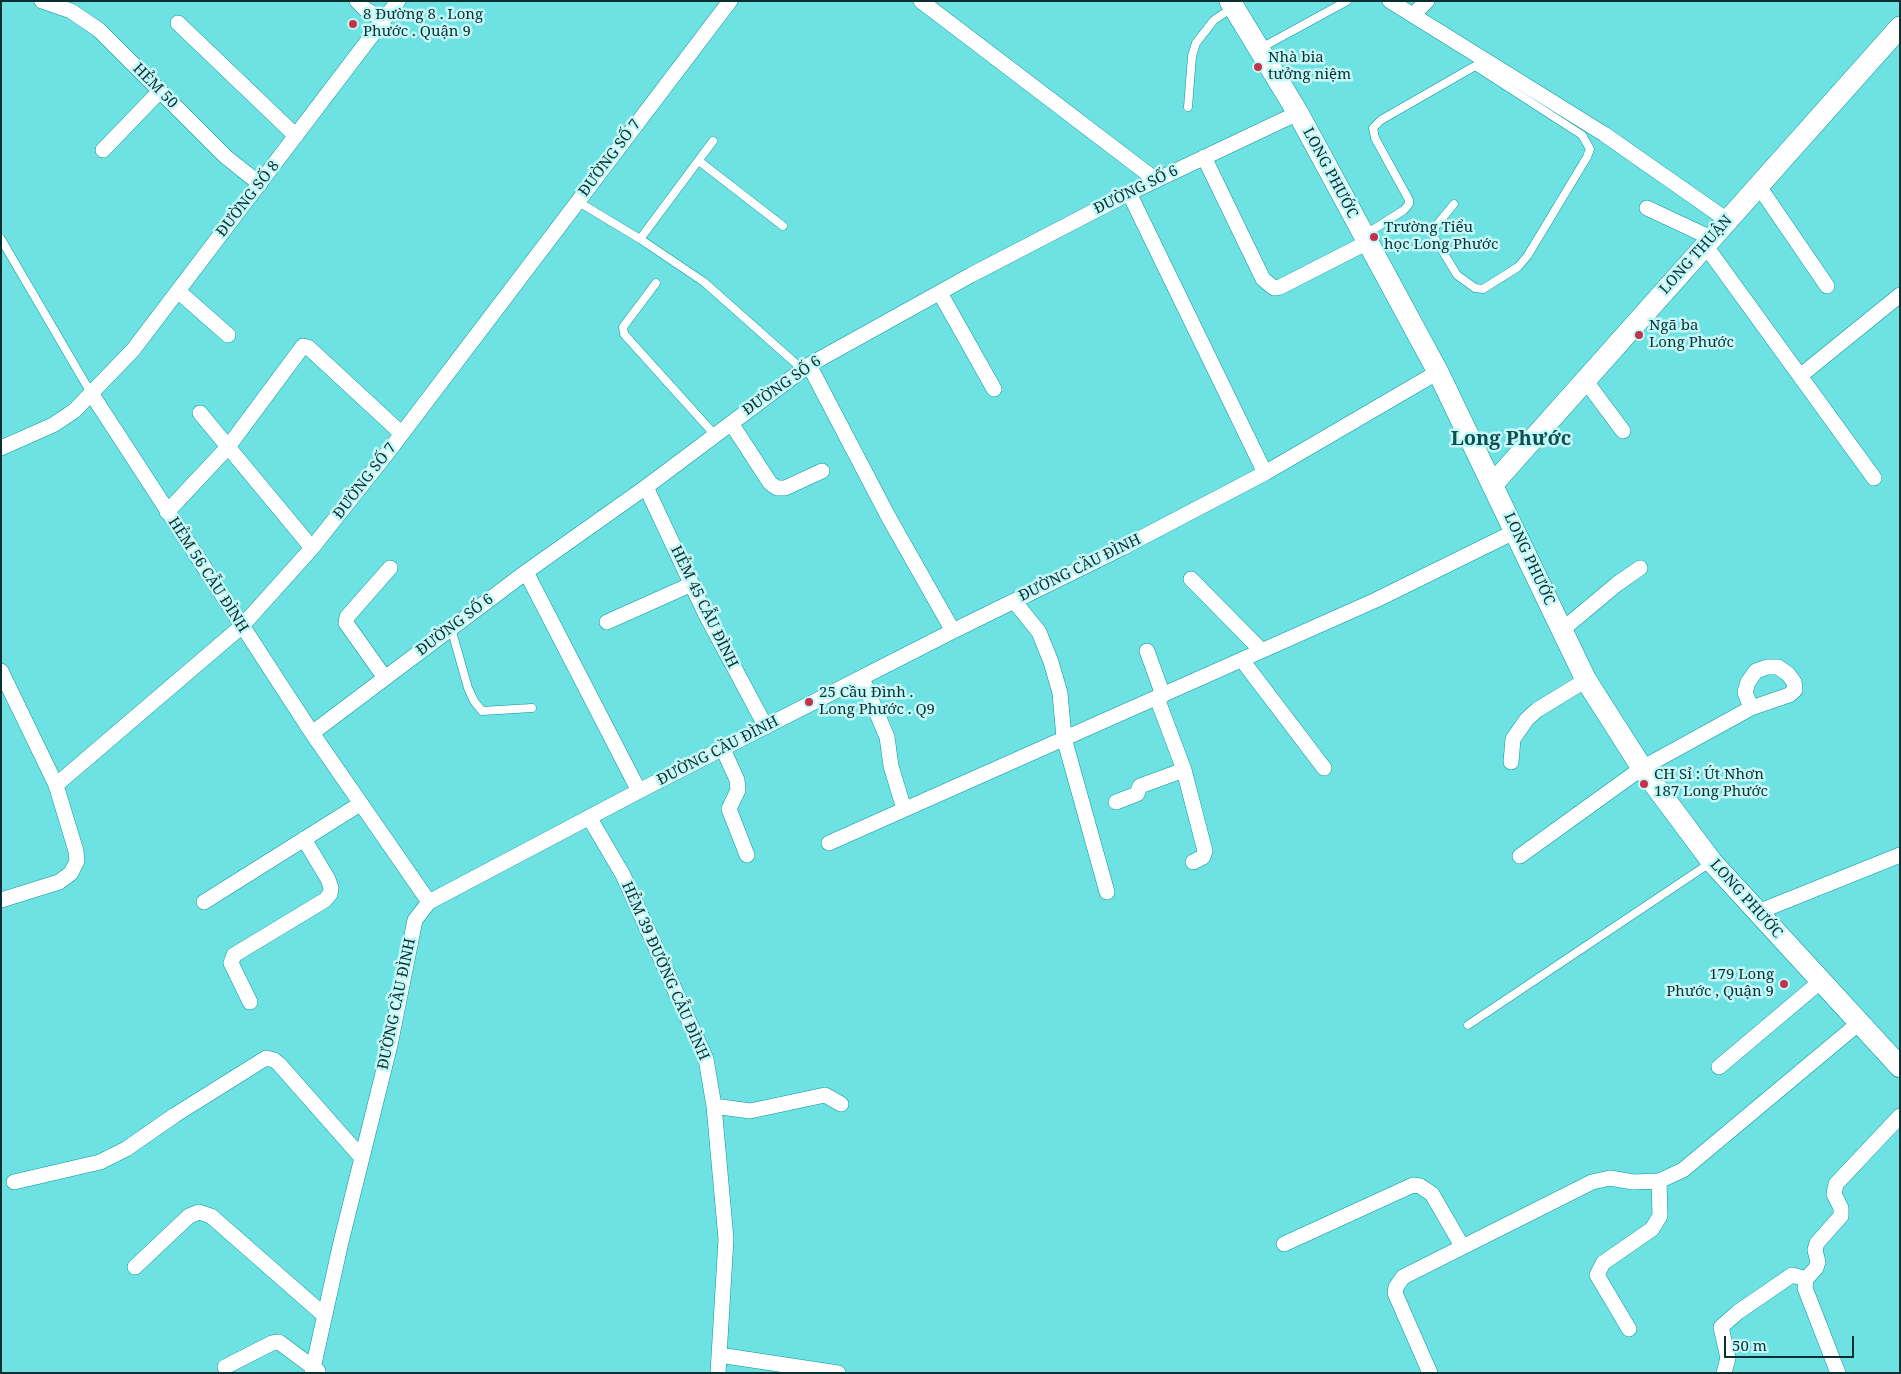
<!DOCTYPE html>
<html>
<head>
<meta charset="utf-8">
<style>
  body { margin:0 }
  #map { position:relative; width:1901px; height:1374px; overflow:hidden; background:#6ee1e3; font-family:"Noto Serif",serif }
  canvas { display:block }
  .frame { position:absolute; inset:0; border:2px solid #0a3031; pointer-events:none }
  .scale { position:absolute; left:1724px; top:1336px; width:130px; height:22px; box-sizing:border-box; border:2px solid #0a3031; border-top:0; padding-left:6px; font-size:15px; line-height:18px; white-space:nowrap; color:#0a3031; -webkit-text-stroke:4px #c5f8f8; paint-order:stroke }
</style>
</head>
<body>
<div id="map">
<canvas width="1901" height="1374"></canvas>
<div class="frame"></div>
<div class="scale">50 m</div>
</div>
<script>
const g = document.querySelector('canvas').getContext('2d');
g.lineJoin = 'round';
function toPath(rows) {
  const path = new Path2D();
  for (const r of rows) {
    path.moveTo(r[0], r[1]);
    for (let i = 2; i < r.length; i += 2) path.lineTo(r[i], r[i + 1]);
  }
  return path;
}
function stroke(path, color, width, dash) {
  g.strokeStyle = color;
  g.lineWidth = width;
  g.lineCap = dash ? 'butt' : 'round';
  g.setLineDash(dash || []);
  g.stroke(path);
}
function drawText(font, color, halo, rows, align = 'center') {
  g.font = font + ' "Noto Serif",serif';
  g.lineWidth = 5;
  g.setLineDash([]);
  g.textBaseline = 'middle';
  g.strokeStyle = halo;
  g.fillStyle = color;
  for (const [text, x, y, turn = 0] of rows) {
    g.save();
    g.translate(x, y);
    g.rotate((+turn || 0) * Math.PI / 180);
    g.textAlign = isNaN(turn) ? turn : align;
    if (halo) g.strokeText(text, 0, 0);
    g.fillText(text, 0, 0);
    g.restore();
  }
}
const lane = toPath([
  [1261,48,1347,1],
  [1188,107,1192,56,1196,43,1214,20,1232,8],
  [699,161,783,226],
  [577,201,640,239,704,282,802,369],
  [1366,234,1404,210,1409,204,1409,200,1375,138,1373,128,1381,120,1475,66,1582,135,1590,149,1587,157,1528,255,1518,267,1483,289,1475,288,1457,275,1434,237,1435,227,1454,204],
  [1,239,91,393],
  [640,239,713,141],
  [656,283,623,327,624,334,715,435],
  [451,628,468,688,474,701,482,711,532,708],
  [1468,1025,1710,863]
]);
const street = toPath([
  [42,1,71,11,99,30,226,157,260,184],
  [357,1,365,9,384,20],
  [921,1,1156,180],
  [1390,1,1604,134,1727,220],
  [1413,15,1427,1],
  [178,23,296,136],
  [103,150,160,91],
  [1204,157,1263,279,1274,288,1280,287,1368,242],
  [1758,185,1827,286],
  [1129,193,1265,473],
  [1647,208,1711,238],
  [1705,245,1874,478],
  [178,291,228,335],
  [940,293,994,389],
  [809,365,889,518,953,631],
  [1800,376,1900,295],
  [1585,380,1623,431],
  [91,393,312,733,429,902],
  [200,413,312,548],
  [731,423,770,483,777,488,785,488,822,471],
  [1,448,53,425,74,411,133,350,398,1],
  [646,487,706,615,766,727],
  [167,512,228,447,303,346,308,347,402,434],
  [526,572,639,791],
  [1191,579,1262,651],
  [1014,601,1039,632,1051,662,1060,693,1064,738,1107,892],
  [607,622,692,584],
  [1562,630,1617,584,1640,568],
  [1147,651,1163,695],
  [1242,660,1324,768],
  [1,671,56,785],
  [385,678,346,623,347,617,390,568],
  [862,678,887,737,891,766,904,809],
  [1157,698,1184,770,1205,851,1203,857,1193,862],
  [312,733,526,572,646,487,809,365,971,275,1129,193,1298,113],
  [723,749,737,780,738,790,729,809,747,855],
  [1511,762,1513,739,1527,719,1537,710,1586,680],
  [1116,802,1137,794,1140,786,1184,770],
  [589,817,623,875,706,1059,714,1106,726,1239,718,1373],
  [829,843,1376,600,1516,531],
  [1520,856,1642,768,1751,708,1789,695,1795,690,1794,682,1788,674,1778,667,1767,667,1756,671,1748,682,1745,692,1751,708],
  [1,900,59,882,71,873,77,861,76,851,56,785,242,626,312,548,388,452,730,1],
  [204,902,360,804],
  [1758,912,1900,855],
  [250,1002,231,963,234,955,325,900,330,894,331,888,328,879,304,839],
  [1719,1067,1821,981],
  [714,1106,750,1111,825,1095,841,1104],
  [14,1182,100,1162,126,1149,175,1115,266,1058,274,1060,279,1064,362,1158],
  [1284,1244,1413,1185,1420,1186,1432,1194,1462,1246],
  [135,1267,189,1216,199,1212,211,1216,324,1315],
  [1629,1329,1597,1275,1603,1263,1652,1229,1660,1216,1659,1181],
  [719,1355,838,1373],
  [225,1367,272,1343,279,1342,318,1371],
  [312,1373,341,1242,390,1045,415,920,429,902,639,791,953,631,1122,548,1265,473,1438,372],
  [1430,1373,1395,1293,1396,1287,1403,1277,1592,1182,1610,1178,1633,1182,1659,1181,1683,1170,1859,1023],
  [1724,1373,1728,1358,1721,1327,1738,1312,1792,1275,1806,1279],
  [1838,1373,1805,1288,1806,1279,1816,1268,1818,1262,1815,1250,1817,1243,1841,1216,1841,1208,1834,1194,1836,1184,1900,1116]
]);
const secondary = toPath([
  [1230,1,1298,113,1438,372,1586,680,1642,768,1712,862,1900,1067],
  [1493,484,1900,27]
]);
const markers = [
  [353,24,5,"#c33249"],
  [1258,67,5,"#c33249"],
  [1374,237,5,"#c33249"],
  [1639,335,5,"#c33249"],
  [809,702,5,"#c33249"],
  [1644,784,5,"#c33249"],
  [1784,984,5,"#c33249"]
];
const poiNames = [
  ["8 Đường 8 . Long",363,15],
  ["Phước . Quận 9",363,32],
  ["Nhà bia",1268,58],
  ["tưởng niệm",1268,75],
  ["Trường Tiểu",1384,228],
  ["học Long Phước",1384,245],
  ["Ngã ba",1649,326],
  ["Long Phước",1649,343],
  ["25 Cầu Đình .",819,693],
  ["Long Phước . Q9",819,710],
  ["CH Sỉ : Út Nhơn",1654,775],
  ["187 Long Phước",1654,792],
  ["179 Long",1774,975,"right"],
  ["Phước , Quận 9",1774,992,"right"]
];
const streetNames = [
  ["HẺM 50",155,86,45],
  ["ĐƯỜNG SỐ 7",610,158,-53],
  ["LONG PHƯỚC",1330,173,62],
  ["ĐƯỜNG SỐ 6",1136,190,-26],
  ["ĐƯỜNG SỐ 8",248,199,-52],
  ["LONG THUẬN",1696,255,-48],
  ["ĐƯỜNG SỐ 6",782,386,-35],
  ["ĐƯỜNG SỐ 7",365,481,-52],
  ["LONG PHƯỚC",1529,559,65],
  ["ĐƯỜNG CẦU ĐÌNH",1080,568,-26],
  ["HẺM 56 CẪU ĐÌNH",208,575,57],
  ["HẺM 45 CẪU ĐÌNH",704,607,64],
  ["ĐƯỜNG SỐ 6",455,625,-37],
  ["ĐƯỜNG CẦU ĐÌNH",718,751,-27],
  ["LONG PHƯỚC",1746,899,48],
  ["HẺM 39 ĐƯỜNG CẪU ĐÌNH",665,971,66],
  ["ĐƯỜNG CẦU ĐÌNH",397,1004,-78]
];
const districtNames = [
  ["Long Phước",1511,439]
];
stroke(lane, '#06989b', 9);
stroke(street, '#06989b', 16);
stroke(secondary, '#06989b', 22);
stroke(lane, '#fff', 8);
stroke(street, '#fff', 15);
stroke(secondary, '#fff', 21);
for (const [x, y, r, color] of markers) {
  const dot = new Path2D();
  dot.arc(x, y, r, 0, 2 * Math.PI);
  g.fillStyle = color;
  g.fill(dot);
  stroke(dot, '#c5f8f8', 2);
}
drawText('15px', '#0a3031', '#c5f8f8', poiNames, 'left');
drawText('15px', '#0a3031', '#c5f8f8', streetNames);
drawText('bold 20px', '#0c5051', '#c5f8f8', districtNames);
</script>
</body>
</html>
